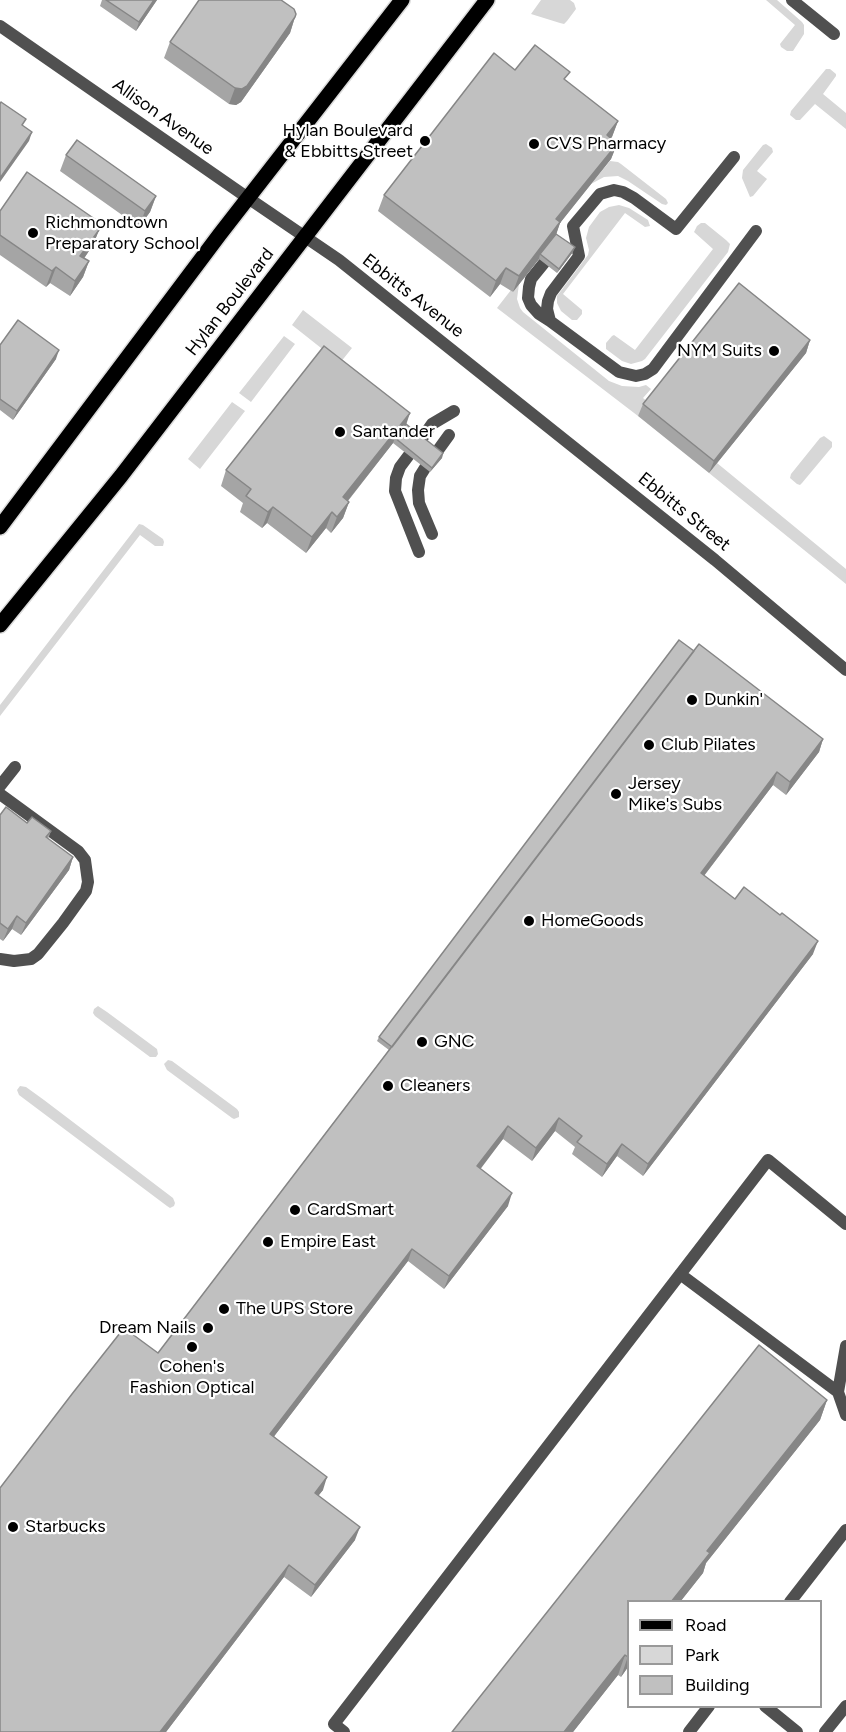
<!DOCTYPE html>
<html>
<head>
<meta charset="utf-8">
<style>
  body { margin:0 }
  #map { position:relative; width:846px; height:1732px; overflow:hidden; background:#fff; font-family:Figtree,sans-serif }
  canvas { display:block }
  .legend { position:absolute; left:627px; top:1600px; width:195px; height:108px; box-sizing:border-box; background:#fff; border:2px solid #999; margin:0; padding:8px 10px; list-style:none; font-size:18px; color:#000 }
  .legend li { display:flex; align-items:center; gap:12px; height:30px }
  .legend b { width:30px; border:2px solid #999 }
</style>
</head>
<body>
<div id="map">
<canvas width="846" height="1732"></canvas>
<ul class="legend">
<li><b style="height:8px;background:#000"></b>Road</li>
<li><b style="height:16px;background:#d7d7d7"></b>Park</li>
<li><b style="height:16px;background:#c0c0c0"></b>Building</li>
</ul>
</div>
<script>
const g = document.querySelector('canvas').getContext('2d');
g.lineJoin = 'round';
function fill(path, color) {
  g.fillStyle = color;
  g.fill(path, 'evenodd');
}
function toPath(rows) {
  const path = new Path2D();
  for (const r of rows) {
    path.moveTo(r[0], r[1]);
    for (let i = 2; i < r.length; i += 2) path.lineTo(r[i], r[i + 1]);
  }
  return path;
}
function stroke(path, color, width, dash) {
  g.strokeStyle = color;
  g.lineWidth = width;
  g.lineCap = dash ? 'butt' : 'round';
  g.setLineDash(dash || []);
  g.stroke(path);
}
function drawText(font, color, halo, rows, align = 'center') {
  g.font = font + ' Figtree,sans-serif';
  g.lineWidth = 4.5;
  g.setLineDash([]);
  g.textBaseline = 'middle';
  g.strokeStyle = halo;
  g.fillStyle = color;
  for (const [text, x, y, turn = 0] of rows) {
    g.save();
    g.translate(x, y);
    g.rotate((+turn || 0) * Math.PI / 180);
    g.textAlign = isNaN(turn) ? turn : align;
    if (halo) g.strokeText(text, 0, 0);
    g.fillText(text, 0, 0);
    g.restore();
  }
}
const green = toPath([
  [541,0,570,0,574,3,576,9,567,21,564,24,560,23,531,14],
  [766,0,777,0,802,22,804,25,804,34,793,51,787,51,781,47,780,44,795,25],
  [826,69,830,69,836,74,836,76,823,94,846,113,846,129,815,104,800,120,796,120,790,115,791,111],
  [766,144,772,148,773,152,757,171,767,179,753,196,750,197,742,178,743,170,763,145],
  [610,161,618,162,621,164,666,199,668,203,666,205,662,204,628,181,618,176,604,177,591,184],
  [619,205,629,208,648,220,650,226,645,227,625,213,563,294,582,310,582,314,577,320,572,320,561,311,557,303,557,296,588,255,589,250,586,238,589,227,600,212,609,207],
  [701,223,705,223,726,240,730,244,728,252,645,359,642,361,631,364,622,361,606,349,606,343,612,336,614,335,635,350,713,249,694,232,697,226],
  [519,284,517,299,520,308,523,312,609,381,622,386,639,387,646,385,651,389,643,398,649,403,638,416,497,308,511,290,513,292],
  [303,310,352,348,340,363,292,325],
  [284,336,295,344,251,402,239,393],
  [232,402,245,411,200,469,188,459],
  [824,436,832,442,832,447,802,483,800,485,797,484,790,478,791,474,820,438],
  [717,463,846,569,846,584,709,473],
  [139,524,143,525,163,539,164,542,163,546,155,546,140,535,0,716,0,705],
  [98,1006,107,1012,157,1049,158,1054,156,1057,150,1057,95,1016,93,1013,94,1009],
  [168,1060,172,1061,237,1109,239,1112,239,1117,234,1119,232,1118,167,1070,164,1064],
  [20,1086,26,1087,44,1100,173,1198,175,1203,174,1206,170,1208,167,1206,19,1095,17,1090]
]);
const service = toPath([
  [792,0,834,34],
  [734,157,676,229,634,198,623,192,614,190,600,194,573,226,579,256,551,293,548,301,547,309,550,321,619,372,636,376,645,374,653,369,756,231],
  [544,263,531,279,529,287,528,298,531,305,539,314,550,321],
  [420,441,432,424,454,411],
  [436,453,449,435],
  [409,455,400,467,396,478,395,491,419,552],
  [425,468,420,476,418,490,419,503,432,534],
  [0,786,15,767],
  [0,794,78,851,85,860,88,882,86,891,63,923,38,954,31,959,14,961,0,959],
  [680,1274,838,1392],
  [846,1346,838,1392,846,1415],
  [790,1602,846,1530],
  [765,1706,797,1732],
  [344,1732,334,1724,768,1160,846,1224],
  [689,1732,709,1706],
  [825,1732,846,1706]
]);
const minor = toPath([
  [0,26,248,198]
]);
const tertiary = toPath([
  [248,198,339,260,715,560,846,670]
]);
const primary = toPath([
  [0,527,220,234,402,0],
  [0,625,121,476,487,0]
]);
const wall = toPath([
  [102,0,157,0,136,31,100,6],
  [295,17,290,33,241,102,236,105,229,104,164,58,170,42],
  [515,70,618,121,611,139,617,144,611,159,560,223,556,234,573,252,557,273,539,259,513,292,500,284,490,297,378,211,384,195],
  [66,155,156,196,150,212,139,227,60,171],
  [0,211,99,222,97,228,99,230,93,245,84,258,89,261,83,277,70,296,50,283,46,287,0,255],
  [810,340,806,353,709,473,638,416,643,404],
  [0,345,56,359,13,420,0,410],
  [406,424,443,453,442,458,430,472,393,443,348,501,349,502,343,518,331,533,326,528,306,553,267,523,262,528,240,512,243,503,221,486,226,470],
  [694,651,823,739,819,752,786,795,773,785,704,876,735,899,813,954,643,1176,617,1156,602,1177,572,1154,575,1147,555,1131,532,1161,503,1139,480,1168,508,1206,444,1289,408,1261,274,1436,323,1490,318,1496,355,1540,311,1597,284,1577,166,1732,0,1732,158,1353,389,1050,377,1041,379,1037],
  [0,815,27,823,51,831,48,839,73,857,69,870,21,935,12,929,3,941,0,939],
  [827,1400,820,1420,706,1563,703,1573,680,1602,628,1602,628,1667,621,1677,618,1675,573,1732,452,1732]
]);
const shadedWall = toPath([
  [154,0,157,0,136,31,139,22],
  [295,17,290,33,241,102,236,105,229,104,235,88],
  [618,121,612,137,601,151,607,135],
  [32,132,29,141,0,182,0,178],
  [617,144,611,159,560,223,555,238,540,254,539,259,513,292,519,276,556,219],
  [156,196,150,212,139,227,145,211],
  [99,222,94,237,99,230,93,245,75,272,80,256],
  [575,247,573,252,557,273,559,269],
  [89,261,83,277,70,296,75,281],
  [56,267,50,283,46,287,52,271],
  [506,268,500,284,490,297,496,281],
  [810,340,806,353,709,473,714,461],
  [59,350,56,359,13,420,17,411],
  [410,413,405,428,395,438,393,443,338,513,343,497],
  [443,453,442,458,430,472,432,468],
  [349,502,343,518,331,533,337,517],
  [273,507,267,523,262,528,268,512],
  [332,512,326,528,306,553,312,537],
  [823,739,819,752,786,795,790,782],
  [777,772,773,785,696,886,701,873],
  [73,857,69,870,21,935,26,923],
  [17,916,12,929,3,941,8,929],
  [818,941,813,954,643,1176,648,1164],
  [559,1118,555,1131,532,1161,536,1148],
  [508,1126,503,1139,473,1179,477,1166],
  [622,1144,617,1156,602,1177,607,1164],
  [512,1193,508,1206,444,1289,449,1276],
  [412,1249,408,1261,266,1447,270,1434],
  [827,1400,820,1420,706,1563,703,1573,680,1602,671,1602,707,1551],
  [327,1477,323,1490,310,1506,315,1493],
  [360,1527,355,1540,311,1597,315,1585],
  [289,1565,284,1577,166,1732,160,1732],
  [625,1655,618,1675,573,1732,564,1732],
  [628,1656,628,1667,621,1677]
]);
const building = toPath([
  [106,0,154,0,139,22,106,0],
  [199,0,281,0,294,9,296,14,295,17,247,86,242,89,235,88,170,42,199,0],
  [535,45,570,72,564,79,618,121,607,135,617,144,556,219,560,222,519,276,506,268,496,281,384,195,494,53,515,70,535,45],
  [1,102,26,119,22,125,32,132,0,178,0,104,1,102],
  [77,140,156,196,145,211,66,155,77,140],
  [27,172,99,222,95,227,99,230,80,256,89,261,75,281,56,267,52,271,0,235,0,211,27,172],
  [556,234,575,247,559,269,540,254,556,234],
  [739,283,810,340,714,461,643,404,739,283],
  [18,320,59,350,17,411,0,399,0,345,18,320],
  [324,346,410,413,343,497,349,502,337,517,332,512,312,537,273,507,268,512,246,496,251,489,226,470,324,346],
  [406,424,443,453,432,468,395,438,406,424],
  [679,640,694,651,392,1047,379,1037,679,640],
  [699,644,823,739,790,782,777,772,701,873,735,899,744,887,780,915,782,913,818,941,648,1164,622,1144,607,1164,577,1142,582,1136,559,1118,536,1148,508,1126,477,1166,512,1193,449,1276,412,1249,270,1434,327,1477,315,1493,360,1527,315,1585,289,1565,160,1732,0,1732,0,1488,72,1394,124,1328,158,1353,699,644],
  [6,807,27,823,32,817,51,831,46,837,73,857,26,923,17,916,8,929,0,923,0,815,6,807],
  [759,1345,827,1400,707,1551,710,1553,671,1602,628,1602,628,1657,625,1655,564,1732,452,1732,759,1345]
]);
const markers = [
  [425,141,6,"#000"],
  [534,144,6,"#000"],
  [33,233,6,"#000"],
  [774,351,6,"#000"],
  [340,432,6,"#000"],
  [692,700,6,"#000"],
  [649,745,6,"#000"],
  [616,794,6,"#000"],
  [529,921,6,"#000"],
  [422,1042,6,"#000"],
  [388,1086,6,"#000"],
  [295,1210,6,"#000"],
  [268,1242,6,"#000"],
  [224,1309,6,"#000"],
  [208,1328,6,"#000"],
  [192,1347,6,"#000"],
  [13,1527,6,"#000"]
];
const streetNames = [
  ["Allison Avenue",163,117,35],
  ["Ebbitts Avenue",413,296,38],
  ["Hylan Boulevard",230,302,-52],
  ["Ebbitts Street",684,512,39]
];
const poiNames = [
  ["Hylan Boulevard",413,131,"right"],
  ["& Ebbitts Street",413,152,"right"],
  ["CVS Pharmacy",546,144],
  ["Richmondtown",45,223],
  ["Preparatory School",45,244],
  ["NYM Suits",762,351,"right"],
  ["Santander",352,432],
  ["Dunkin'",704,700],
  ["Club Pilates",661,745],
  ["Jersey",628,784],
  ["Mike's Subs",628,805],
  ["HomeGoods",541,921],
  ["GNC",434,1042],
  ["Cleaners",400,1086],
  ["CardSmart",307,1210],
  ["Empire East",280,1242],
  ["The UPS Store",236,1309],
  ["Dream Nails",196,1328,"right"],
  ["Cohen's",192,1367,"center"],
  ["Fashion Optical",192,1388,"center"],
  ["Starbucks",25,1527]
];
fill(green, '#d7d7d7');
stroke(primary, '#dbdbdb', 18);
stroke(service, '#505050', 12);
stroke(minor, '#505050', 12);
stroke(tertiary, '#505050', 12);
stroke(primary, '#000', 15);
fill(wall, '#a5a5a5');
fill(shadedWall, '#868686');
fill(building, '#c0c0c0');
stroke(building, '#868686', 1.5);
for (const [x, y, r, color] of markers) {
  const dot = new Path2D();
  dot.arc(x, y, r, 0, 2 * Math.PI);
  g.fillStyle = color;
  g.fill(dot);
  stroke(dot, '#fff', 2);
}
drawText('18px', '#000', '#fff', streetNames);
drawText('18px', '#000', '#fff', poiNames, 'left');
</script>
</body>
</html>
